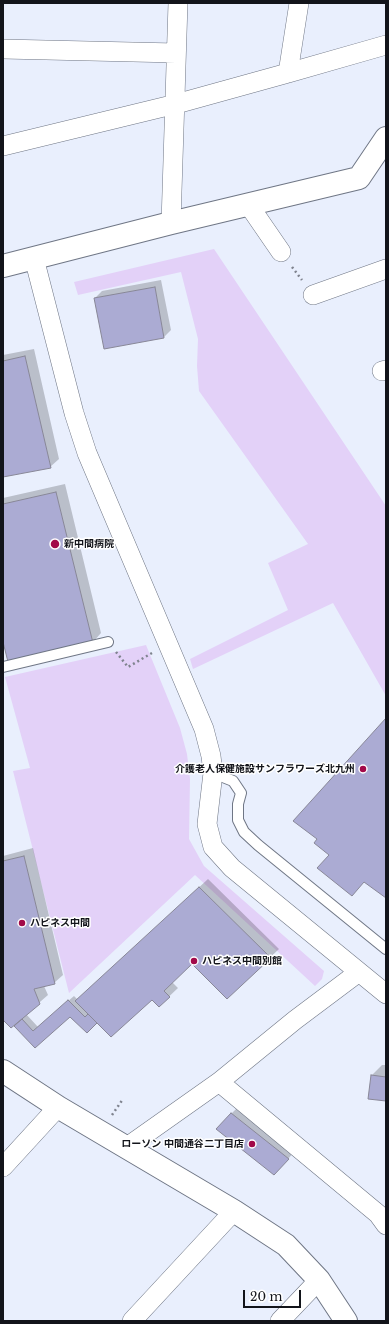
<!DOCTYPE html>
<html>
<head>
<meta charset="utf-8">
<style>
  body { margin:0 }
  #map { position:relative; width:389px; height:1324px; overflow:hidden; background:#e9effd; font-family:"Libre Baskerville",serif }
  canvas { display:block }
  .frame { position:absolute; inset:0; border:4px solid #12141a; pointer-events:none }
  .scale { position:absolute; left:243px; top:1290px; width:58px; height:18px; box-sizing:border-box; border:2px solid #12141a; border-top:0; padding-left:5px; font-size:12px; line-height:14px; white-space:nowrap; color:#12141a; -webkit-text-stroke:3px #fff; paint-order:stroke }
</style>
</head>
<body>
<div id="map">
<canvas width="389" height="1324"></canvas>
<div class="frame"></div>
<div class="scale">20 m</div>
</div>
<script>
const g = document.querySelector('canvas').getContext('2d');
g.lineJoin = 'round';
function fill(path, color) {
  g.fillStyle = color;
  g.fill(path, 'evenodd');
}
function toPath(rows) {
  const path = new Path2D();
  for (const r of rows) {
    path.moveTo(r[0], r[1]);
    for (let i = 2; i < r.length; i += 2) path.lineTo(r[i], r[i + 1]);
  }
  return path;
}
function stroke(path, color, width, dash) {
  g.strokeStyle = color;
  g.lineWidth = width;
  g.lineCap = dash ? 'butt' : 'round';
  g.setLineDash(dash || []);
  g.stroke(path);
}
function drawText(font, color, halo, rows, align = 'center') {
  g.font = font + ' "Libre Baskerville","Noto Sans JP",serif';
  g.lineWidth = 3;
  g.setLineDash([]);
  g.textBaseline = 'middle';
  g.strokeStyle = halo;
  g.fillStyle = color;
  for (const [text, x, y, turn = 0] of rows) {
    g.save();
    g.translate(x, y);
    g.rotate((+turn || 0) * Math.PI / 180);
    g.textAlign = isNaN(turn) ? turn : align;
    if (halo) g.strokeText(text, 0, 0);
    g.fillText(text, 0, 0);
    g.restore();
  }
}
const green = toPath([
  [214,249,386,506,386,696,333,603,193,669,190,659,288,610,268,563,308,544,199,391,197,366,198,339,181,272,78,295,74,282],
  [146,645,180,728,187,754,190,779,189,839,204,866,324,971,322,979,315,986,195,875,69,993,13,771,30,768,5,677]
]);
const shadow = toPath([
  [161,280,171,330,164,337,104,348,95,298,102,291],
  [34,349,59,459,50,467,3,476,3,355],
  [65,484,101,633,93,642,3,638,3,498],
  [33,848,63,975,54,983,44,986,48,995,26,1014,38,1027,74,996,78,1000,208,879,279,949,227,998,192,962,172,982,178,988,159,1006,152,999,97,1021,70,1015,35,1046,14,1024,3,1019,3,856],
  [382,1065,386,1065,386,1100,372,1075],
  [238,1107,295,1151,281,1167,231,1114]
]);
const building = toPath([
  [155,287,164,338,104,349,94,298,155,287],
  [25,356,51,468,3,477,3,361,25,356],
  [56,492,93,643,8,662,3,642,3,504,56,492],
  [386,718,386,898,364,882,352,896,317,868,329,855,314,843,317,839,293,821,386,718],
  [24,856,55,984,34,989,40,1004,11,1028,3,1020,3,861,24,856],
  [199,887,271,958,227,999,192,964,164,991,170,997,159,1007,152,1000,111,1037,75,1001,199,887],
  [68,1000,85,1017,88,1014,97,1023,87,1033,70,1017,35,1048,14,1026,22,1019,33,1031,68,1000],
  [371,1075,386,1077,386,1101,368,1099,371,1075],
  [231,1113,289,1159,274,1175,216,1129,231,1113]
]);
const path = toPath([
  [292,267,302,280],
  [116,652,128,667,152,653],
  [112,1115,123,1099]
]);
const service = toPath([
  [3,667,108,642],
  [213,773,233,781,241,793,238,804,238,820,244,832,258,845,386,949]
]);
const minor = toPath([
  [3,49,176,53],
  [288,73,299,3],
  [3,146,176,104,288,73,386,45],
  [248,204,281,252],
  [171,223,178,3],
  [34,258,74,413,87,453,204,729,211,756,213,773,207,824,213,847,232,868,386,994],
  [313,295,386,269],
  [382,371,386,370],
  [219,1082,378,1214,386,1225],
  [127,1147,219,1082,295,1020,359,972],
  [3,1167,58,1107],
  [132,1321,234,1211],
  [280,1321,319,1280]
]);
const tertiary = toPath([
  [3,266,171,223,359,178,386,138],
  [3,1071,58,1107,234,1211,286,1245,319,1280,346,1321]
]);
const markers = [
  [55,544,5,"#a20949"],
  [363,769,4,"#a20949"],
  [22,923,4,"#a20949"],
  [194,961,4,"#a20949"],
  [252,1144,4,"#a20949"]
];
const poiNames = [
  ["新中間病院",64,544],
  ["介護老人保健施設サンフラワーズ北九州",355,769,"right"],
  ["ハピネス中間",30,923],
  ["ハピネス中間別館",202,961],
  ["ローソン 中間通谷二丁目店",244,1144,"right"]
];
fill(green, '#e3d1f8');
fill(shadow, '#0003');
fill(building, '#ababd3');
stroke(building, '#888797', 1);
stroke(service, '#6f7685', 12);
stroke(minor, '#6f7685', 20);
stroke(tertiary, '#6f7685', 24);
stroke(path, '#7f838e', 2.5, [2, 3]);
stroke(service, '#fff', 10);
stroke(minor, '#fff', 19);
stroke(tertiary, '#fff', 22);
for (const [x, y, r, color] of markers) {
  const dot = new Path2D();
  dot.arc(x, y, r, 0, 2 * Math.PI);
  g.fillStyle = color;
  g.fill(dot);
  stroke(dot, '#fff', 1.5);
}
drawText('bold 10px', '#12141a', '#fff', poiNames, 'left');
</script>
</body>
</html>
